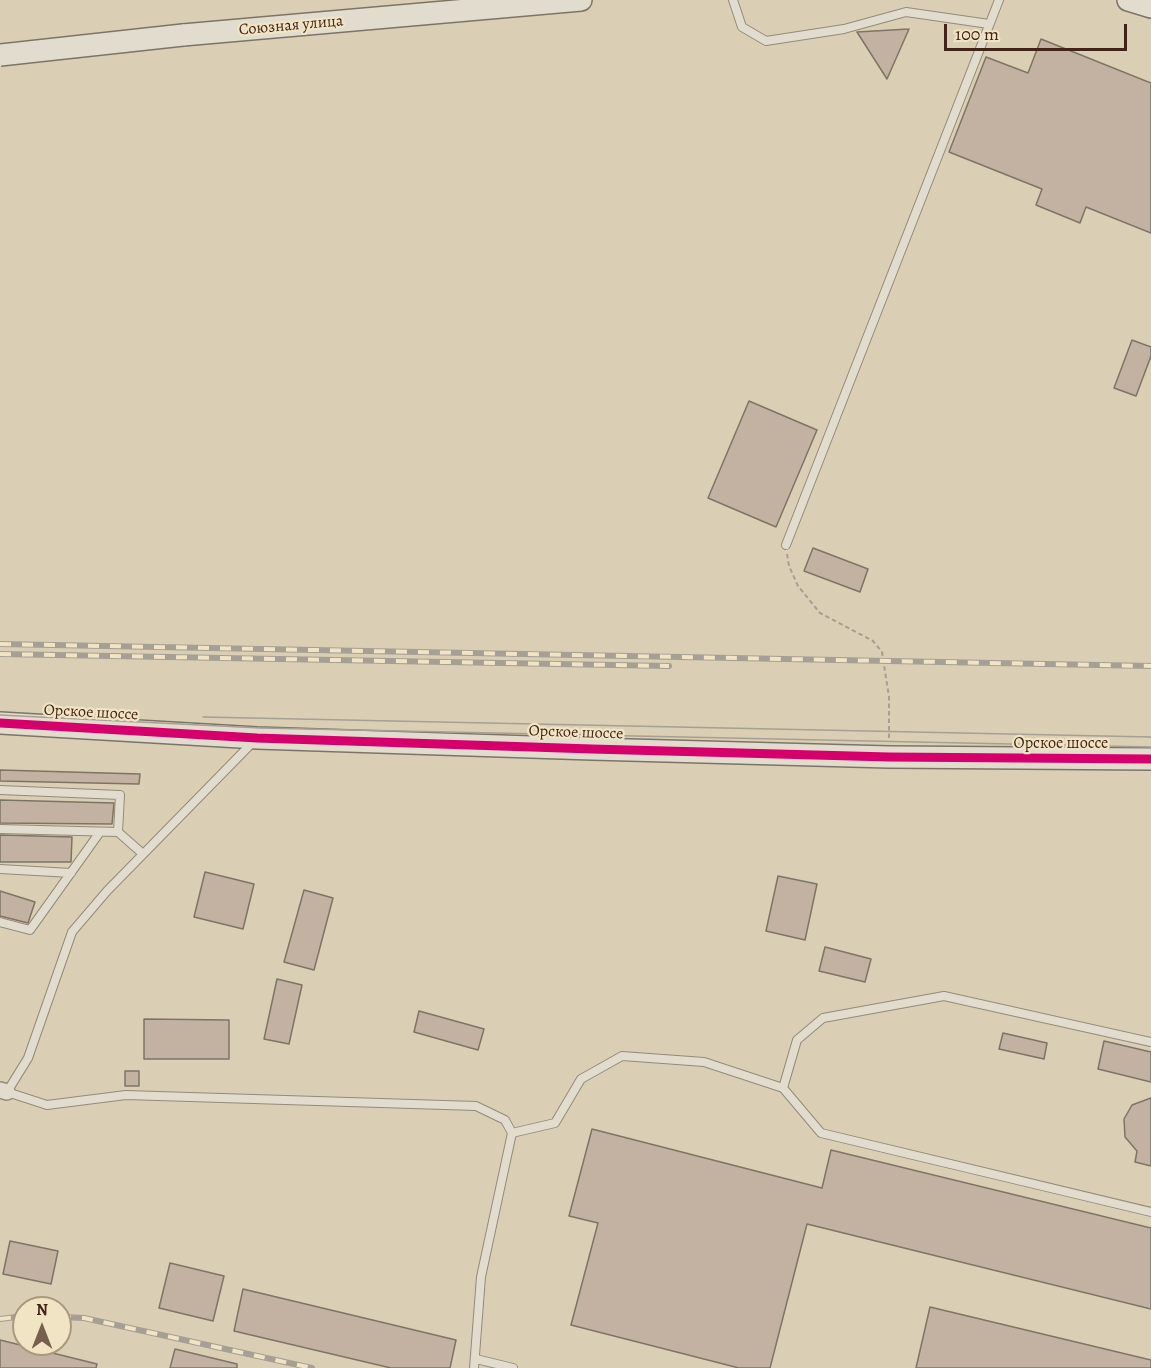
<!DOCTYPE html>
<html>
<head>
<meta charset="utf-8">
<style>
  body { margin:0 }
  #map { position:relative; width:1151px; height:1368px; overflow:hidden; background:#dacfb4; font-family:Alegreya,serif }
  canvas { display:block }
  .north { position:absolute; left:12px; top:1296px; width:60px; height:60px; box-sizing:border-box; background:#f1e4c4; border:2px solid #ab977f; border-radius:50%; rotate:0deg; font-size:16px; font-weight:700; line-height:24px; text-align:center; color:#412317 }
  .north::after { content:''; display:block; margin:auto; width:21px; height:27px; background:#775f4e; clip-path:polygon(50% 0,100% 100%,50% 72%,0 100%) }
  .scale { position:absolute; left:944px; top:24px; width:183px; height:27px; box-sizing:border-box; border:3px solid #412317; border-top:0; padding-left:8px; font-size:18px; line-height:21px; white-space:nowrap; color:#412317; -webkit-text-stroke:4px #f1e4c4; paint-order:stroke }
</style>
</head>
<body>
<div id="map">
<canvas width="1151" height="1368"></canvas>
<div class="north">N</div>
<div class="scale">100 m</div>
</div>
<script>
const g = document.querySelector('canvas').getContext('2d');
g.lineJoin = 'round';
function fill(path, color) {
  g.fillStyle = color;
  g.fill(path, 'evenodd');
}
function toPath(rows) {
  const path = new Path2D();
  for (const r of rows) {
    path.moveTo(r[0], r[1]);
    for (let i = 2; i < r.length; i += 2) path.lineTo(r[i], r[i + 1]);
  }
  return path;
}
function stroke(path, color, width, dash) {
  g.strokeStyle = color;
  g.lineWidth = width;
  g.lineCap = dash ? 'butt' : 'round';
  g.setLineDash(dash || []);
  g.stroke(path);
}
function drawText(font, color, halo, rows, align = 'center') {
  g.font = font + ' Alegreya,serif';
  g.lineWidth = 4.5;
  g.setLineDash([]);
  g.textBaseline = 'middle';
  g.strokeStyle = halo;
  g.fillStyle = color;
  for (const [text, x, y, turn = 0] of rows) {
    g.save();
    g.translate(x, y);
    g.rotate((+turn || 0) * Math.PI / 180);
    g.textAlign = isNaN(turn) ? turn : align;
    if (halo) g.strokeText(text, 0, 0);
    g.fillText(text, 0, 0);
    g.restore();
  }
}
const building = toPath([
  [909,29,887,79,857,32,909,29],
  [1041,39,1151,83,1151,233,1086,207,1080,223,1036,205,1042,189,949,152,986,57,1028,73,1041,39],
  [1132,340,1151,347,1151,356,1136,396,1114,388,1132,340],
  [749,401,817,430,776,527,708,498,749,401],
  [813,548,868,569,860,592,804,571,813,548],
  [0,770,140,774,139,784,0,781,0,770],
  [0,800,114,803,112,824,0,823,0,800],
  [0,835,72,837,71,862,0,862,0,835],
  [205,872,254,884,243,929,194,917,205,872],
  [778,876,817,884,805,940,766,931,778,876],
  [304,890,333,898,314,970,284,962,304,890],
  [0,891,35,902,28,923,0,916,0,891],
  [825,947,871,959,865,982,819,971,825,947],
  [277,979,302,985,289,1044,264,1039,277,979],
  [419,1011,484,1029,478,1050,414,1032,419,1011],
  [144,1019,229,1020,229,1059,144,1059,144,1019],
  [1003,1033,1047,1043,1044,1059,999,1049,1003,1033],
  [1104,1041,1151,1052,1151,1082,1098,1069,1104,1041],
  [125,1071,139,1071,139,1086,125,1086,125,1071],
  [1151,1098,1151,1166,1135,1162,1137,1151,1125,1137,1124,1119,1132,1105,1151,1098],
  [592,1129,822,1188,831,1150,1151,1228,1151,1309,807,1224,770,1368,739,1368,571,1325,598,1223,569,1216,592,1129],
  [10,1241,58,1251,51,1284,3,1274,10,1241],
  [170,1263,224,1276,213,1321,159,1308,170,1263],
  [243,1289,456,1340,450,1368,391,1368,234,1331,243,1289],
  [930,1307,1151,1360,1151,1368,916,1368,930,1307],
  [0,1340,97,1364,96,1368,0,1368,0,1340],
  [175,1349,237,1364,237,1368,170,1368,175,1349]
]);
const path = toPath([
  [787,554,789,566,798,586,820,613,873,641,882,652,889,697,889,740]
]);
const lane = toPath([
  [733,0,742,27,766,41,844,29,906,12,989,24],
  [786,545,999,0],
  [254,741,107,891,72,932,28,1058,7,1092,47,1105,126,1095,476,1106,505,1120,512,1133,481,1277,474,1368],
  [0,790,120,795,118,832],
  [0,829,118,832,143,854],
  [0,869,71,873],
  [0,922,30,930,100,832],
  [783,1088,797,1040,823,1018,944,996,1151,1042],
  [512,1133,555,1123,581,1079,622,1056,704,1062,783,1088,821,1133,1151,1212],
  [476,1359,513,1368]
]);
const street = toPath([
  [0,1090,7,1092]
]);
const secondary = toPath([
  [1128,0,1151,7],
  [183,35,581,0],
  [0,723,257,738,592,749,889,757,1151,759]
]);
const tram = toPath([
  [0,715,260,728,1151,747],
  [203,717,1151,737]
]);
const rail = toPath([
  [0,644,1151,666],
  [0,654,669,666],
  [60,1317,84,1318,312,1368],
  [0,1319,24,1316]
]);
const secondaryBridge = toPath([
  [0,55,183,35]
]);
const cycleway = toPath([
  [0,723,257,738,592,749,889,757,1151,759]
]);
const streetNames = [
  ["Союзная улица",291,26,-5],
  ["Орское шоссе",91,713,3],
  ["Орское шоссе",576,733,2],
  ["Орское шоссе",1061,744]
];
fill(building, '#c3b2a1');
stroke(building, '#7e7465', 1.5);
stroke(lane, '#948a7a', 10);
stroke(street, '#948a7a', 18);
stroke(secondary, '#7e7465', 24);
stroke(path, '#a69f93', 2, [4.5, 3]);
stroke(lane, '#e1dcce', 8);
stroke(street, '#e1dcce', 15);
stroke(secondary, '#e1dcce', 21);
stroke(tram, '#a69f93', 1.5);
stroke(rail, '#a69f93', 6);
stroke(rail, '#f1e4c4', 4, [11]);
stroke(secondaryBridge, '#7e7465', 24, []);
stroke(secondaryBridge, '#e1dcce', 21);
stroke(cycleway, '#d6006c', 9);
drawText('16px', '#412317', '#f1e4c4', streetNames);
</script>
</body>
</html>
